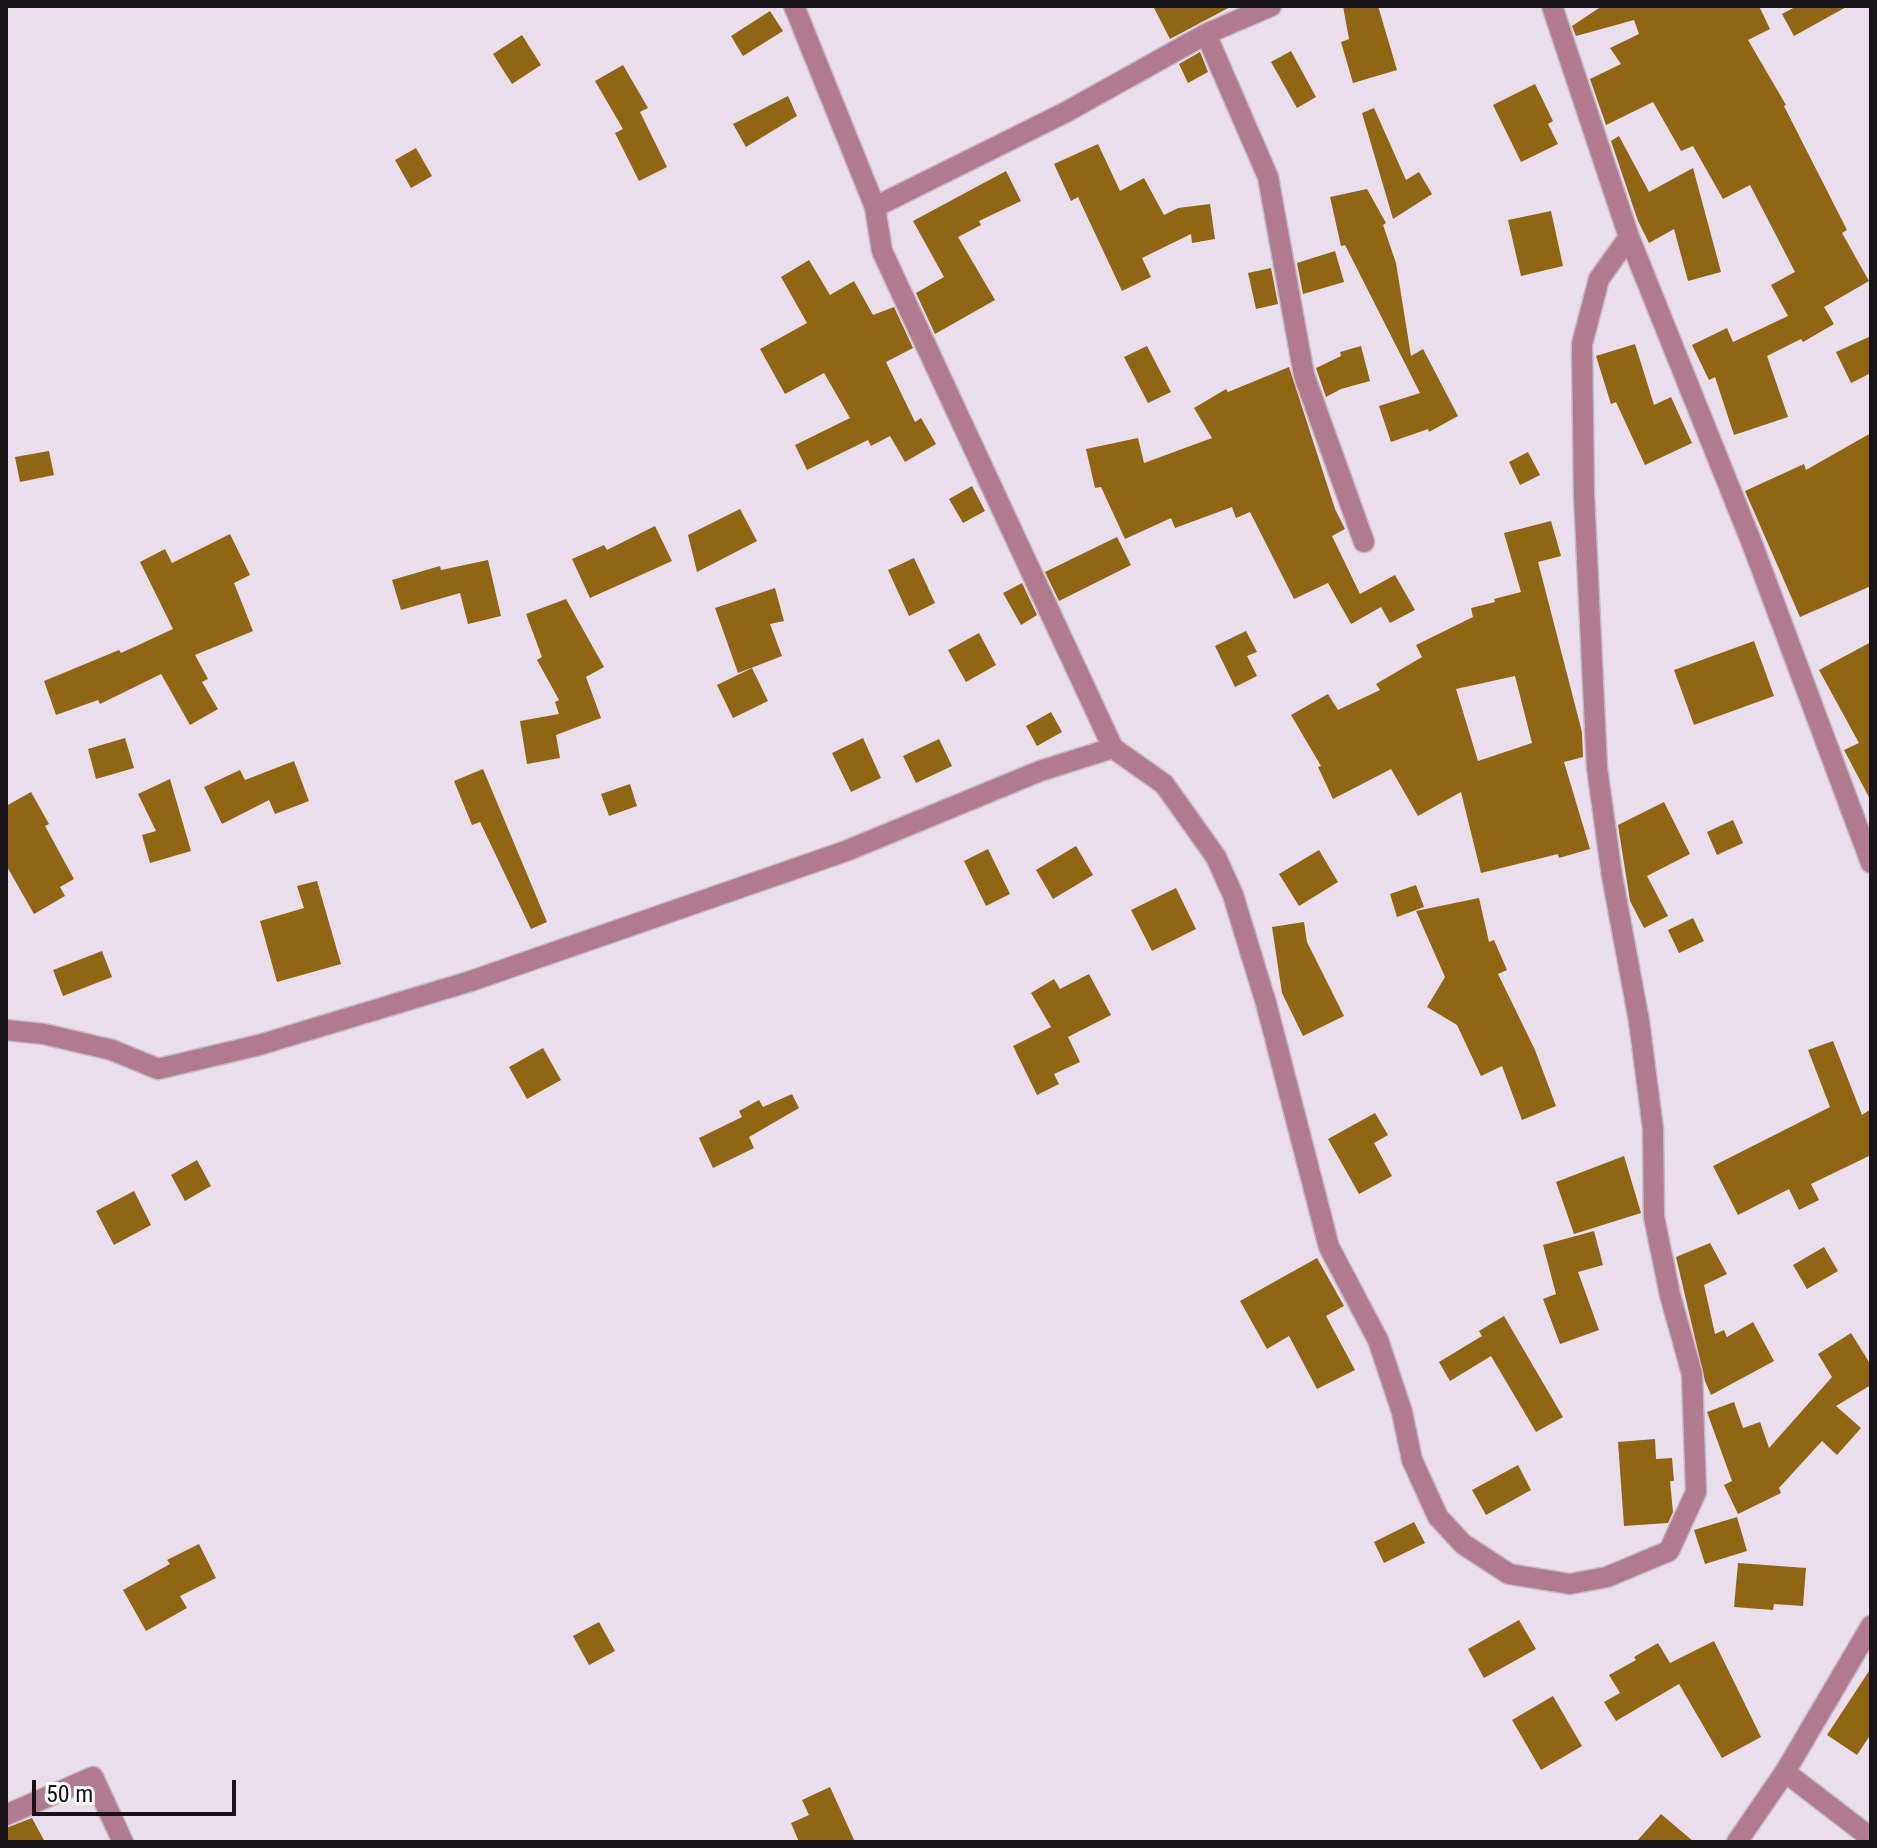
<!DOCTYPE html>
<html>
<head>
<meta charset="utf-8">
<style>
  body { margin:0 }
  #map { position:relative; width:1877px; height:1848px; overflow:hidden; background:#eadeec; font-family:"Roboto Condensed",sans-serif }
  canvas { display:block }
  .frame { position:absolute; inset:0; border:8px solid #171318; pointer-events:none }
  .scale { position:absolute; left:32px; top:1780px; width:204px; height:36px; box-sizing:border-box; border:4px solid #171318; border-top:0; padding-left:10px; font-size:24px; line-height:28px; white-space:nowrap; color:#171318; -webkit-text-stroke:6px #fff; paint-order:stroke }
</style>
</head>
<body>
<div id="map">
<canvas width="1877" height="1848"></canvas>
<div class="frame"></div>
<div class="scale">50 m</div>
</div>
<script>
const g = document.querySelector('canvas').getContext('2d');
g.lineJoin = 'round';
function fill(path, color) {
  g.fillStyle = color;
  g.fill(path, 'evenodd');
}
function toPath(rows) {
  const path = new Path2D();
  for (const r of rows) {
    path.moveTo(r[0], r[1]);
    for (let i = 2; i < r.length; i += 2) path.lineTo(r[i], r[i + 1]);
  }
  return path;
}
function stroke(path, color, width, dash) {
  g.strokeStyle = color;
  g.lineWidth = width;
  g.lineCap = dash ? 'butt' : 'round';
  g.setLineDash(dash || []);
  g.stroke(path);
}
const building = toPath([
  [1153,6,1232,6,1170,39],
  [1343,6,1378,6,1397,70,1353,83,1341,42,1349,39],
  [1602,6,1759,6,1770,29,1748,40,1786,105,1784,106,1847,230,1842,233,1869,281,1824,307,1834,324,1803,342,1801,339,1767,356,1788,417,1734,435,1715,377,1709,380,1692,345,1727,328,1733,342,1788,316,1771,285,1795,272,1750,185,1723,199,1693,146,1681,151,1653,102,1606,125,1590,79,1621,64,1610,48,1639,34,1634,20,1576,36,1572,26],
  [1797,6,1848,6,1794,36,1782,14],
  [770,11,783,31,743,56,731,36],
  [522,35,541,65,512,84,493,54],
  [1291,51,1316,97,1297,108,1271,62],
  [1200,52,1208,72,1188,83,1179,64],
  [623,65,648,108,640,112,667,167,639,181,615,133,623,129,595,81],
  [1535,84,1553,121,1548,124,1558,144,1521,162,1493,105],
  [788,96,797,116,746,147,733,124],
  [1374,108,1406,180,1419,172,1432,194,1393,219,1362,113],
  [1619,136,1649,192,1693,168,1721,272,1688,281,1674,229,1649,243,1638,221,1611,141],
  [1098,144,1120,191,1144,178,1164,215,1178,208,1210,204,1215,239,1192,243,1191,234,1142,258,1151,277,1122,291,1078,197,1071,201,1054,164],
  [416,148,432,176,411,188,395,160],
  [1006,171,1021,201,979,221,981,225,958,237,995,300,935,334,916,293,944,277,913,221],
  [1367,189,1386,223,1383,225,1396,263,1411,356,1423,349,1458,416,1429,432,1428,429,1391,442,1379,406,1420,393,1345,245,1341,246,1330,197],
  [1551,211,1563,266,1521,276,1508,220],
  [1335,251,1344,282,1303,294,1297,263],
  [809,260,830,295,854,281,873,315,894,307,913,348,886,362,915,422,921,418,936,444,905,462,890,436,871,446,868,440,807,470,795,445,850,418,824,373,785,394,760,349,807,323,781,277],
  [1271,268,1278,304,1256,309,1248,273],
  [1871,336,1871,373,1851,383,1836,352],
  [1635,344,1654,405,1671,397,1692,443,1645,465,1616,402,1611,404,1596,356],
  [1147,346,1171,392,1148,403,1124,357],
  [1361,346,1370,381,1341,389,1326,397,1316,368,1341,356,1340,352],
  [1289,367,1335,509,1345,529,1332,536,1360,594,1395,575,1415,610,1390,623,1381,607,1351,624,1328,583,1294,599,1250,512,1236,518,1232,507,1175,528,1171,518,1125,539,1101,487,1095,488,1086,449,1138,438,1144,463,1212,438,1194,408,1226,389,1228,392],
  [1871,433,1871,586,1800,617,1745,491,1804,464,1806,470],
  [49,451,54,475,20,482,15,457],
  [1528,452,1540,475,1520,485,1509,462],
  [972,486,985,511,963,523,949,499],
  [740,509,757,541,697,572,688,535],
  [1551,521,1561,556,1538,562,1582,732,1583,757,1564,762,1590,849,1559,858,1558,854,1481,873,1461,792,1418,816,1391,769,1333,799,1318,767,1321,766,1291,715,1328,694,1338,710,1380,690,1376,684,1422,657,1416,645,1473,617,1471,608,1495,602,1494,599,1521,592,1504,533],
  [1515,676,1532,743,1478,761,1456,689],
  [655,526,672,561,590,598,572,559,604,545,607,550],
  [230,534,250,575,234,583,253,631,195,655,208,679,202,682,218,709,190,725,161,674,100,704,98,700,56,715,44,681,119,650,121,653,173,629,140,562,165,549,172,563],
  [1117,537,1131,565,1059,601,1045,572],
  [914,558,935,603,909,616,888,570],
  [488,560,501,616,468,624,460,593,401,610,392,580,440,566,441,570],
  [1022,583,1037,615,1021,625,1003,593],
  [775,588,784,621,770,624,782,656,738,673,715,608],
  [566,599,604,667,586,677,601,718,556,735,560,758,527,764,520,721,559,714,555,702,559,700,537,660,542,657,526,614],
  [1246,631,1257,652,1247,656,1257,676,1235,687,1215,646],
  [979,633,996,665,966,682,948,650],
  [1754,641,1774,696,1694,725,1674,670],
  [1871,642,1871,801,1844,750,1859,743,1819,670],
  [752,668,768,701,733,718,717,685],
  [1051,712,1062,732,1037,746,1026,726],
  [125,738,134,768,96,779,88,749],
  [863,738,881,778,851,792,832,753],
  [939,739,952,766,916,783,903,756],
  [294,761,309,801,275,814,269,800,222,824,204,787,240,770,245,780],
  [483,769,547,922,531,929,480,822,472,825,454,781],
  [170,779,191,851,150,863,142,835,156,831,138,794],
  [630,784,637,806,609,816,601,794],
  [31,792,49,824,45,826,74,879,60,887,65,896,34,914,6,865,6,806],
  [1664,802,1690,854,1647,876,1668,916,1644,928,1630,901,1618,825],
  [1733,820,1743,843,1717,855,1707,832],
  [1076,846,1093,875,1053,899,1036,870],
  [988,849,1010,894,986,906,964,861],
  [1319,850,1338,882,1299,906,1279,874],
  [317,881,341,964,277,982,260,921,304,908,297,886],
  [1416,885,1424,907,1397,917,1390,894],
  [1176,888,1196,929,1152,951,1131,910],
  [1479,898,1489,942,1494,940,1507,970,1498,974,1535,1050,1556,1106,1522,1120,1502,1066,1481,1076,1457,1025,1427,1007,1445,977,1416,911],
  [1693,918,1704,941,1679,953,1668,930],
  [1304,922,1307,942,1344,1016,1303,1036,1282,993,1272,927],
  [102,951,112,977,63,996,53,970],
  [1089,974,1111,1015,1068,1037,1080,1062,1054,1074,1059,1084,1037,1095,1013,1046,1051,1027,1031,993,1054,979,1060,989],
  [1833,1041,1862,1115,1871,1109,1871,1155,1811,1184,1819,1200,1799,1210,1789,1189,1738,1215,1713,1166,1830,1107,1808,1050],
  [543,1048,561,1080,527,1099,509,1067],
  [792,1094,799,1108,749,1137,754,1148,713,1168,699,1138,742,1117,739,1111,759,1100,763,1107],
  [1375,1113,1388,1135,1374,1143,1392,1176,1359,1194,1328,1139],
  [1624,1156,1641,1213,1574,1234,1556,1182],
  [197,1160,211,1186,185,1201,171,1175],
  [134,1191,151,1225,114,1245,96,1211],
  [1594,1231,1603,1265,1578,1272,1599,1330,1560,1344,1543,1299,1556,1294,1543,1245],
  [1710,1243,1727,1274,1704,1285,1715,1334,1724,1330,1727,1337,1753,1322,1774,1361,1711,1395,1705,1381,1676,1257],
  [1824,1247,1838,1271,1807,1289,1793,1265],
  [1317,1258,1344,1306,1326,1316,1355,1370,1317,1389,1289,1336,1267,1349,1240,1301],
  [1504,1316,1563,1417,1536,1432,1491,1356,1450,1381,1439,1362,1482,1336,1479,1331],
  [1851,1333,1871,1365,1871,1385,1836,1406,1861,1428,1837,1455,1822,1441,1779,1488,1781,1493,1738,1514,1724,1485,1732,1481,1707,1412,1734,1402,1743,1428,1760,1422,1769,1448,1832,1377,1818,1354],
  [1655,1439,1656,1459,1672,1458,1674,1481,1670,1481,1673,1512,1668,1523,1624,1526,1618,1442],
  [1518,1465,1531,1490,1486,1515,1472,1490],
  [1737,1517,1747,1551,1705,1564,1694,1530],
  [1414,1522,1425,1543,1384,1563,1374,1542],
  [199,1544,216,1578,180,1596,187,1608,146,1631,123,1590,170,1564,167,1560],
  [1738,1563,1806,1568,1803,1606,1774,1604,1773,1610,1734,1607],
  [1519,1620,1536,1649,1484,1678,1468,1649],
  [599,1622,615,1651,589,1665,573,1636],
  [1714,1641,1761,1737,1722,1758,1679,1684,1616,1721,1604,1702,1620,1693,1609,1675,1636,1660,1634,1657,1658,1643,1670,1663],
  [1871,1668,1871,1734,1857,1755,1827,1735],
  [1553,1696,1582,1746,1541,1770,1512,1720],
  [830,1787,855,1842,799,1842,791,1823,809,1815,802,1800],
  [1661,1814,1694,1842,1636,1842],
  [32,1818,45,1842,6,1842,6,1828]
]);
const minor = toPath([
  [794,6,875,207,882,251,1113,748],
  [1552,6,1629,237,1753,546,1871,863],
  [1206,34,1268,177,1304,375,1364,542],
  [875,207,1066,112,1206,34,1271,6],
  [6,1030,44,1034,112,1050,158,1069,259,1045,471,981,846,851,1040,771,1113,748,1164,784,1216,857,1233,895,1266,1003,1329,1247,1378,1340,1402,1412,1412,1460,1438,1517,1463,1544,1509,1574,1570,1584,1607,1577,1669,1551,1696,1492,1692,1374,1670,1295,1654,1217,1653,1129,1639,1021,1612,876,1597,768,1584,495,1582,344,1599,279,1629,237],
  [1785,1772,1871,1838],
  [6,1815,93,1777,123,1842],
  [1737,1842,1785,1772,1871,1626]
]);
fill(building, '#906514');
stroke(minor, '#c4b9c6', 23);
stroke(minor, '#b27a8f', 20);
</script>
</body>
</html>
